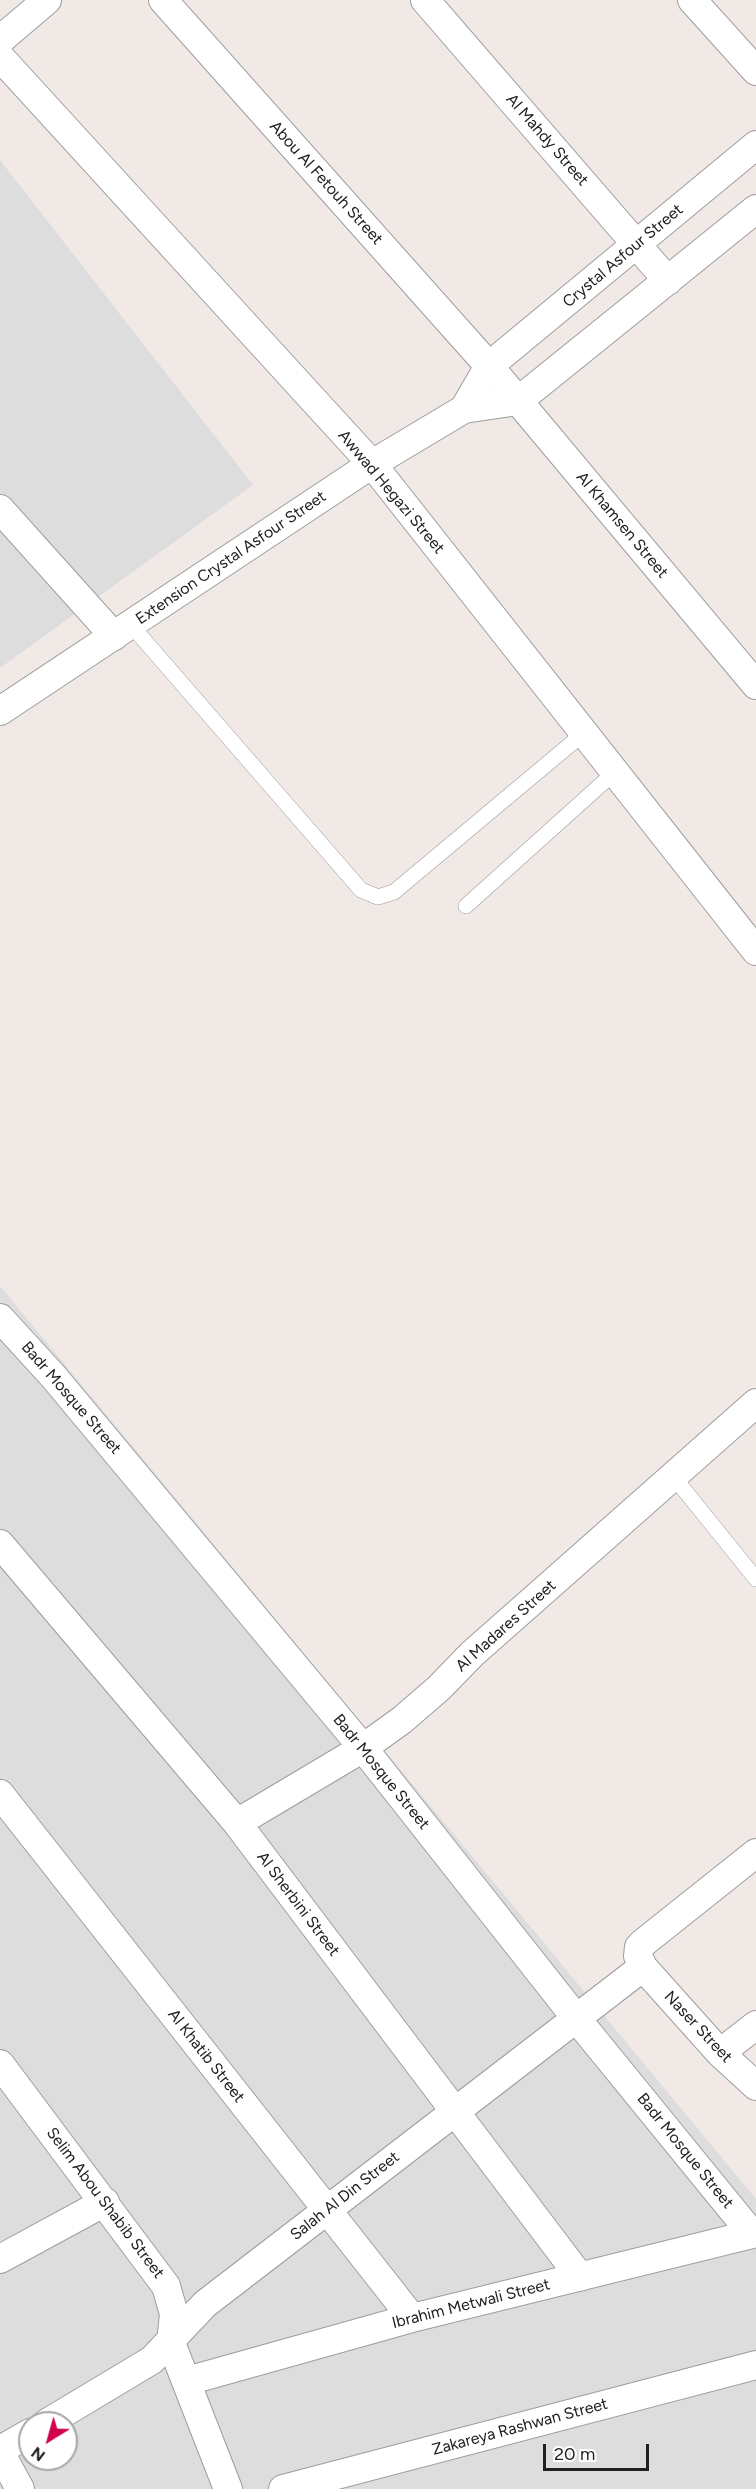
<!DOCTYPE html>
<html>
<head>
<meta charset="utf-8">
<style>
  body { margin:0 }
  #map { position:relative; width:756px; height:2489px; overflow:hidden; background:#f1e9e6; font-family:Figtree,sans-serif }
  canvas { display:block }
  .north { position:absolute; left:18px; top:2411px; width:60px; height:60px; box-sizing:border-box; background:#fff; border:2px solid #a6a6a6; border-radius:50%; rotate:217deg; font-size:16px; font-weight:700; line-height:24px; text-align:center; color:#202020 }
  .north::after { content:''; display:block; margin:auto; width:21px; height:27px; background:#d0004f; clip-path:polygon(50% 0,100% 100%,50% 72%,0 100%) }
  .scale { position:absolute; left:543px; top:2444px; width:106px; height:27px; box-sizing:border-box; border:3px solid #202020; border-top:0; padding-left:8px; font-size:18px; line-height:21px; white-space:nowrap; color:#202020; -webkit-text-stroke:4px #fff; paint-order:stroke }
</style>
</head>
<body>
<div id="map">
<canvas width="756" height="2489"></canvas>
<div class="north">N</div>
<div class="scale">20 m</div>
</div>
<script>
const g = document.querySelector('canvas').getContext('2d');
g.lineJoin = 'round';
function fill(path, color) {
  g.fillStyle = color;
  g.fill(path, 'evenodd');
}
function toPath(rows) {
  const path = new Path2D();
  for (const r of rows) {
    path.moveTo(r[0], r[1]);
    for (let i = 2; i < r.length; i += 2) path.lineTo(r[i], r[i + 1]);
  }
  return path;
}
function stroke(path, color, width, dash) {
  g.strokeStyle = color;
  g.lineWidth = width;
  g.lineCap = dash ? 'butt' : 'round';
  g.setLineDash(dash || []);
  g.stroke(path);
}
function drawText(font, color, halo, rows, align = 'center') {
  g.font = font + ' Figtree,sans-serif';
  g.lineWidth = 5;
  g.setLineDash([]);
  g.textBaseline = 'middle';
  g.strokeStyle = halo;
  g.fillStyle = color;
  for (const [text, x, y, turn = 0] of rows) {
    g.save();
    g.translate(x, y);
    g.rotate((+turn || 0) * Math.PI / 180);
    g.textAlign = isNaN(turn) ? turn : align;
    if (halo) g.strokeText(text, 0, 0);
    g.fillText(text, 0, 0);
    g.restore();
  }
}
const residential = toPath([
  [0,160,253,485,0,668],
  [0,1286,756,2199,756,2489,0,2489],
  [30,2423,66,2423,66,2459,30,2459]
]);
const service = toPath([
  [131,625,361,890,378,897,394,892,584,733],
  [466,906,615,772],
  [673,1476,756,1579]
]);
const minor = toPath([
  [163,0,489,366,756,685],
  [425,0,668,281],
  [692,0,756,71],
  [0,40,47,0],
  [0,57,372,464,756,951],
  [464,409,489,366,756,145],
  [0,509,114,636],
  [0,711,372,464,464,409,518,401,756,209],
  [0,1318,53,1376,363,1748,576,2018,752,2234],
  [0,1544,237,1823,580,2277],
  [0,1794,412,2318],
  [237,1823,363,1748,402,1720,439,1688,472,1654,756,1403],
  [756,1853,643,1943,639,1947,638,1956,643,1967,720,2053,756,2086],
  [720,2053,756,2025],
  [0,2064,166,2286,174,2314,171,2343,228,2489],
  [0,2259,105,2202],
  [187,2381,412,2318,756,2233],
  [47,2423,152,2360,205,2304,643,1967],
  [0,2450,30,2433],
  [0,2452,20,2489],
  [283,2489,756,2365]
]);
const streetNames = [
  ["Al Mahdy Street",547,140,49],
  ["Abou Al Fetouh Street",326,183,48],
  ["Crystal Asfour Street",623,256,-40],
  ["Awwad Hegazi Street",391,492,50],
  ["Al Khamsen Street",622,525,50],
  ["Extension Crystal Asfour Street",231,558,-34],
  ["Badr Mosque Street",71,1398,49],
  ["Al Madares Street",506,1626,-42],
  ["Badr Mosque Street",381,1772,51],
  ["Al Sherbini Street",298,1904,53],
  ["Naser Street",698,2027,47],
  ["Al Khatib Street",206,2056,52],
  ["Badr Mosque Street",685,2151,51],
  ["Salah Al Din Street",345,2196,-38],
  ["Selim Abou Shabib Street",105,2203,53],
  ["Ibrahim Metwali Street",471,2304,-14],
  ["Zakareya Rashwan Street",520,2427,-15]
];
fill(residential, '#dedddd');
stroke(service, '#9d9d9d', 16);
stroke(minor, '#9d9d9d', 30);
stroke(service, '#fff', 15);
stroke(minor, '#fff', 28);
drawText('16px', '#202020', '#fff', streetNames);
</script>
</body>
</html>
